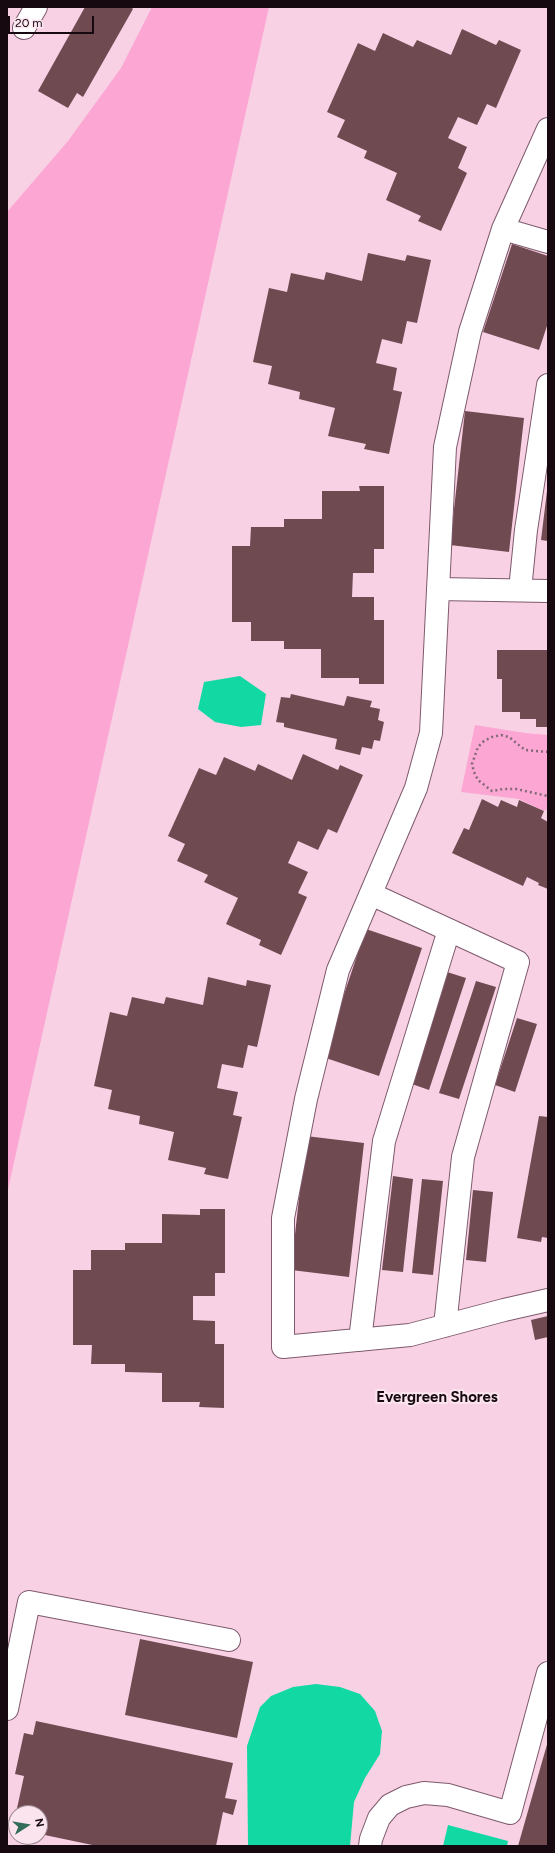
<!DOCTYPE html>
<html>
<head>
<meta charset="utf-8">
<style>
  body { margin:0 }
  #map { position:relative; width:555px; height:1853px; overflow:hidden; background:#f9d1e5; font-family:Figtree,sans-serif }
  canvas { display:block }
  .frame { position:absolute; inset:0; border:8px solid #160a10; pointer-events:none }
  .north { position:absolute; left:8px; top:1805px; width:40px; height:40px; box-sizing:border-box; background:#fce4ef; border:1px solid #a08d96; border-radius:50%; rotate:78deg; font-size:11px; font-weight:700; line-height:16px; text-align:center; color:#160a10 }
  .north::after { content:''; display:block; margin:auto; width:14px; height:18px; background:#316d57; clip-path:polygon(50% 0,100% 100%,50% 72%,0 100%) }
  .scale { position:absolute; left:8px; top:16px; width:86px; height:18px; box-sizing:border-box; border:2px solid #160a10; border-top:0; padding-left:5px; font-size:12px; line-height:14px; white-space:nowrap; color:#160a10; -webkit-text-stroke:3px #fce4ef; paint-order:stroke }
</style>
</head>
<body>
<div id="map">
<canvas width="555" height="1853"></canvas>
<div class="frame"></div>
<div class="north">N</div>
<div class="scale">20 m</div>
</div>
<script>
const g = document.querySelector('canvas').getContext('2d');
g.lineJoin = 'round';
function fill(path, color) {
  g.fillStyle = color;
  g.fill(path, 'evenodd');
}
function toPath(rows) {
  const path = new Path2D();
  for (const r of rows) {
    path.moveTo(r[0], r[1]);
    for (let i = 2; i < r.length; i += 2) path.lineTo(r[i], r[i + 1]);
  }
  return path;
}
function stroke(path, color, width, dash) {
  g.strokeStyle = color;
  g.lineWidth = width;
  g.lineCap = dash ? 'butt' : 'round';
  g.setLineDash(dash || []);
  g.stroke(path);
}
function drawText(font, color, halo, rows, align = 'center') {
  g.font = font + ' Figtree,sans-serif';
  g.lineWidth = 4;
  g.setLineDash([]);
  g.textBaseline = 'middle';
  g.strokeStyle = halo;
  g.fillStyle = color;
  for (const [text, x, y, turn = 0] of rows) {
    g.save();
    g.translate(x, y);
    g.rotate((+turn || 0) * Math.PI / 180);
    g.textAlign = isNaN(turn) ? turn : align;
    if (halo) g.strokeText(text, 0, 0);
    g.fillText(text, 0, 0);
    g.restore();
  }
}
const green = toPath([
  [152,7,269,7,7,1194,7,212,68,141,121,68],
  [475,725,525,733,548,735,548,810,542,810,519,799,461,792]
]);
const water = toPath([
  [240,676,266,694,261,725,241,727,215,722,198,709,204,682],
  [316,1684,340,1687,360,1694,375,1711,382,1731,380,1754,365,1778,354,1802,350,1846,248,1846,247,1746,260,1707,271,1696,293,1687],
  [448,1825,508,1841,507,1846,443,1846]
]);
const building = toPath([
  [85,7,131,7,133,9,83,97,77,93,68,108,38,91],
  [462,29,496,45,499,40,521,50,496,108,487,104,477,125,458,117,448,138,467,147,458,168,467,173,441,231,418,221,421,216,386,200,397,173,364,158,367,151,337,137,345,120,327,112,358,43,375,51,383,33,413,47,417,40,451,55],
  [512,244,548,256,548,323,539,350,483,332],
  [368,253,405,261,407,255,431,260,417,323,407,321,402,344,382,339,376,363,397,368,393,390,402,392,389,454,364,449,366,444,328,436,335,408,299,399,300,392,268,384,272,366,253,362,269,288,287,292,291,273,324,280,326,272,362,281],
  [465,411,524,418,509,552,450,545],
  [359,486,384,486,384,549,374,549,374,573,353,573,352,597,374,597,374,620,384,620,384,684,359,684,359,678,321,678,321,649,284,649,284,641,251,641,251,622,232,622,232,546,250,546,251,527,284,527,284,519,322,519,322,491,360,491],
  [547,491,548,491,548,541,541,540],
  [497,650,548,650,548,727,536,727,536,719,520,719,520,712,502,712,502,679,497,679],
  [291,694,344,706,347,696,372,701,370,707,380,709,378,720,384,722,380,741,374,740,372,749,362,747,360,755,335,749,337,739,284,727,284,723,276,722,281,697,290,698],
  [303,754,338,770,340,765,363,775,337,833,328,829,318,850,298,841,288,863,308,872,298,893,307,897,281,955,259,945,261,940,226,924,238,898,204,882,208,875,177,861,185,844,168,836,199,768,216,775,224,757,255,771,258,764,292,780],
  [482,799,498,807,501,800,517,807,519,800,544,811,541,818,548,822,548,889,538,885,539,883,527,877,523,886,452,853,464,828,469,830],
  [366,929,422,948,379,1076,323,1057],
  [447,972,466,978,429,1090,409,1083],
  [208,977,246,986,247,980,271,985,257,1047,248,1045,243,1068,222,1064,217,1088,238,1092,233,1115,242,1117,228,1179,204,1174,206,1168,168,1160,174,1132,139,1124,140,1116,108,1109,112,1090,94,1086,110,1012,127,1016,132,997,164,1004,166,997,203,1005],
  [476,981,496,987,459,1099,439,1093],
  [517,1018,537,1024,515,1092,495,1085],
  [539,1116,548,1117,548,1238,542,1237,541,1242,517,1238],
  [306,1136,364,1143,349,1277,291,1270],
  [393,1176,413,1179,403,1272,382,1270],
  [422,1179,443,1181,433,1275,412,1273],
  [473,1190,493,1192,486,1262,466,1260],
  [200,1209,225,1209,225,1273,215,1273,215,1296,193,1296,193,1320,215,1321,215,1344,224,1344,224,1408,199,1407,200,1402,162,1402,162,1373,125,1372,125,1364,91,1364,92,1345,73,1345,73,1270,91,1270,91,1250,125,1250,125,1243,162,1243,162,1214,200,1215],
  [548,1316,548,1337,535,1340,531,1320],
  [140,1639,253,1662,237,1738,125,1715],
  [36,1721,233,1763,225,1798,237,1800,233,1815,223,1812,216,1846,97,1846,40,1834,40,1813,16,1813,24,1776,15,1774,24,1733,33,1735],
  [548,1741,548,1846,518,1846]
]);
const path = toPath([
  [548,752,525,750,509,737,501,735,492,737,484,741,478,747,472,764,474,772,478,780,492,791,503,789,516,789,548,796]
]);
const minor = toPath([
  [24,28,36,7],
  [548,129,503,229,470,332,445,447,431,733,416,788,338,970,306,1099,283,1218,283,1347,410,1335,504,1310,548,1300],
  [503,229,548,242],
  [438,589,548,591],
  [520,590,526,530,548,385],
  [371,894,518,962,463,1157,445,1326],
  [360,1340,384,1141,449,930],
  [7,1709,29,1602,229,1640],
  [370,1846,371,1839,379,1818,390,1805,406,1797,424,1793,448,1795,510,1813,548,1673]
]);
const districtNames = [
  ["Evergreen Shores",437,1398]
];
fill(green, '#fba6d3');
fill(water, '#12d9a4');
fill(building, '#704a51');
stroke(minor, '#7d5a6c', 24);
stroke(path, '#826976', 2.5, [2, 3]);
stroke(minor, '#fff', 22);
drawText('bold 15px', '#160a10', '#fce4ef', districtNames);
</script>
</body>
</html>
